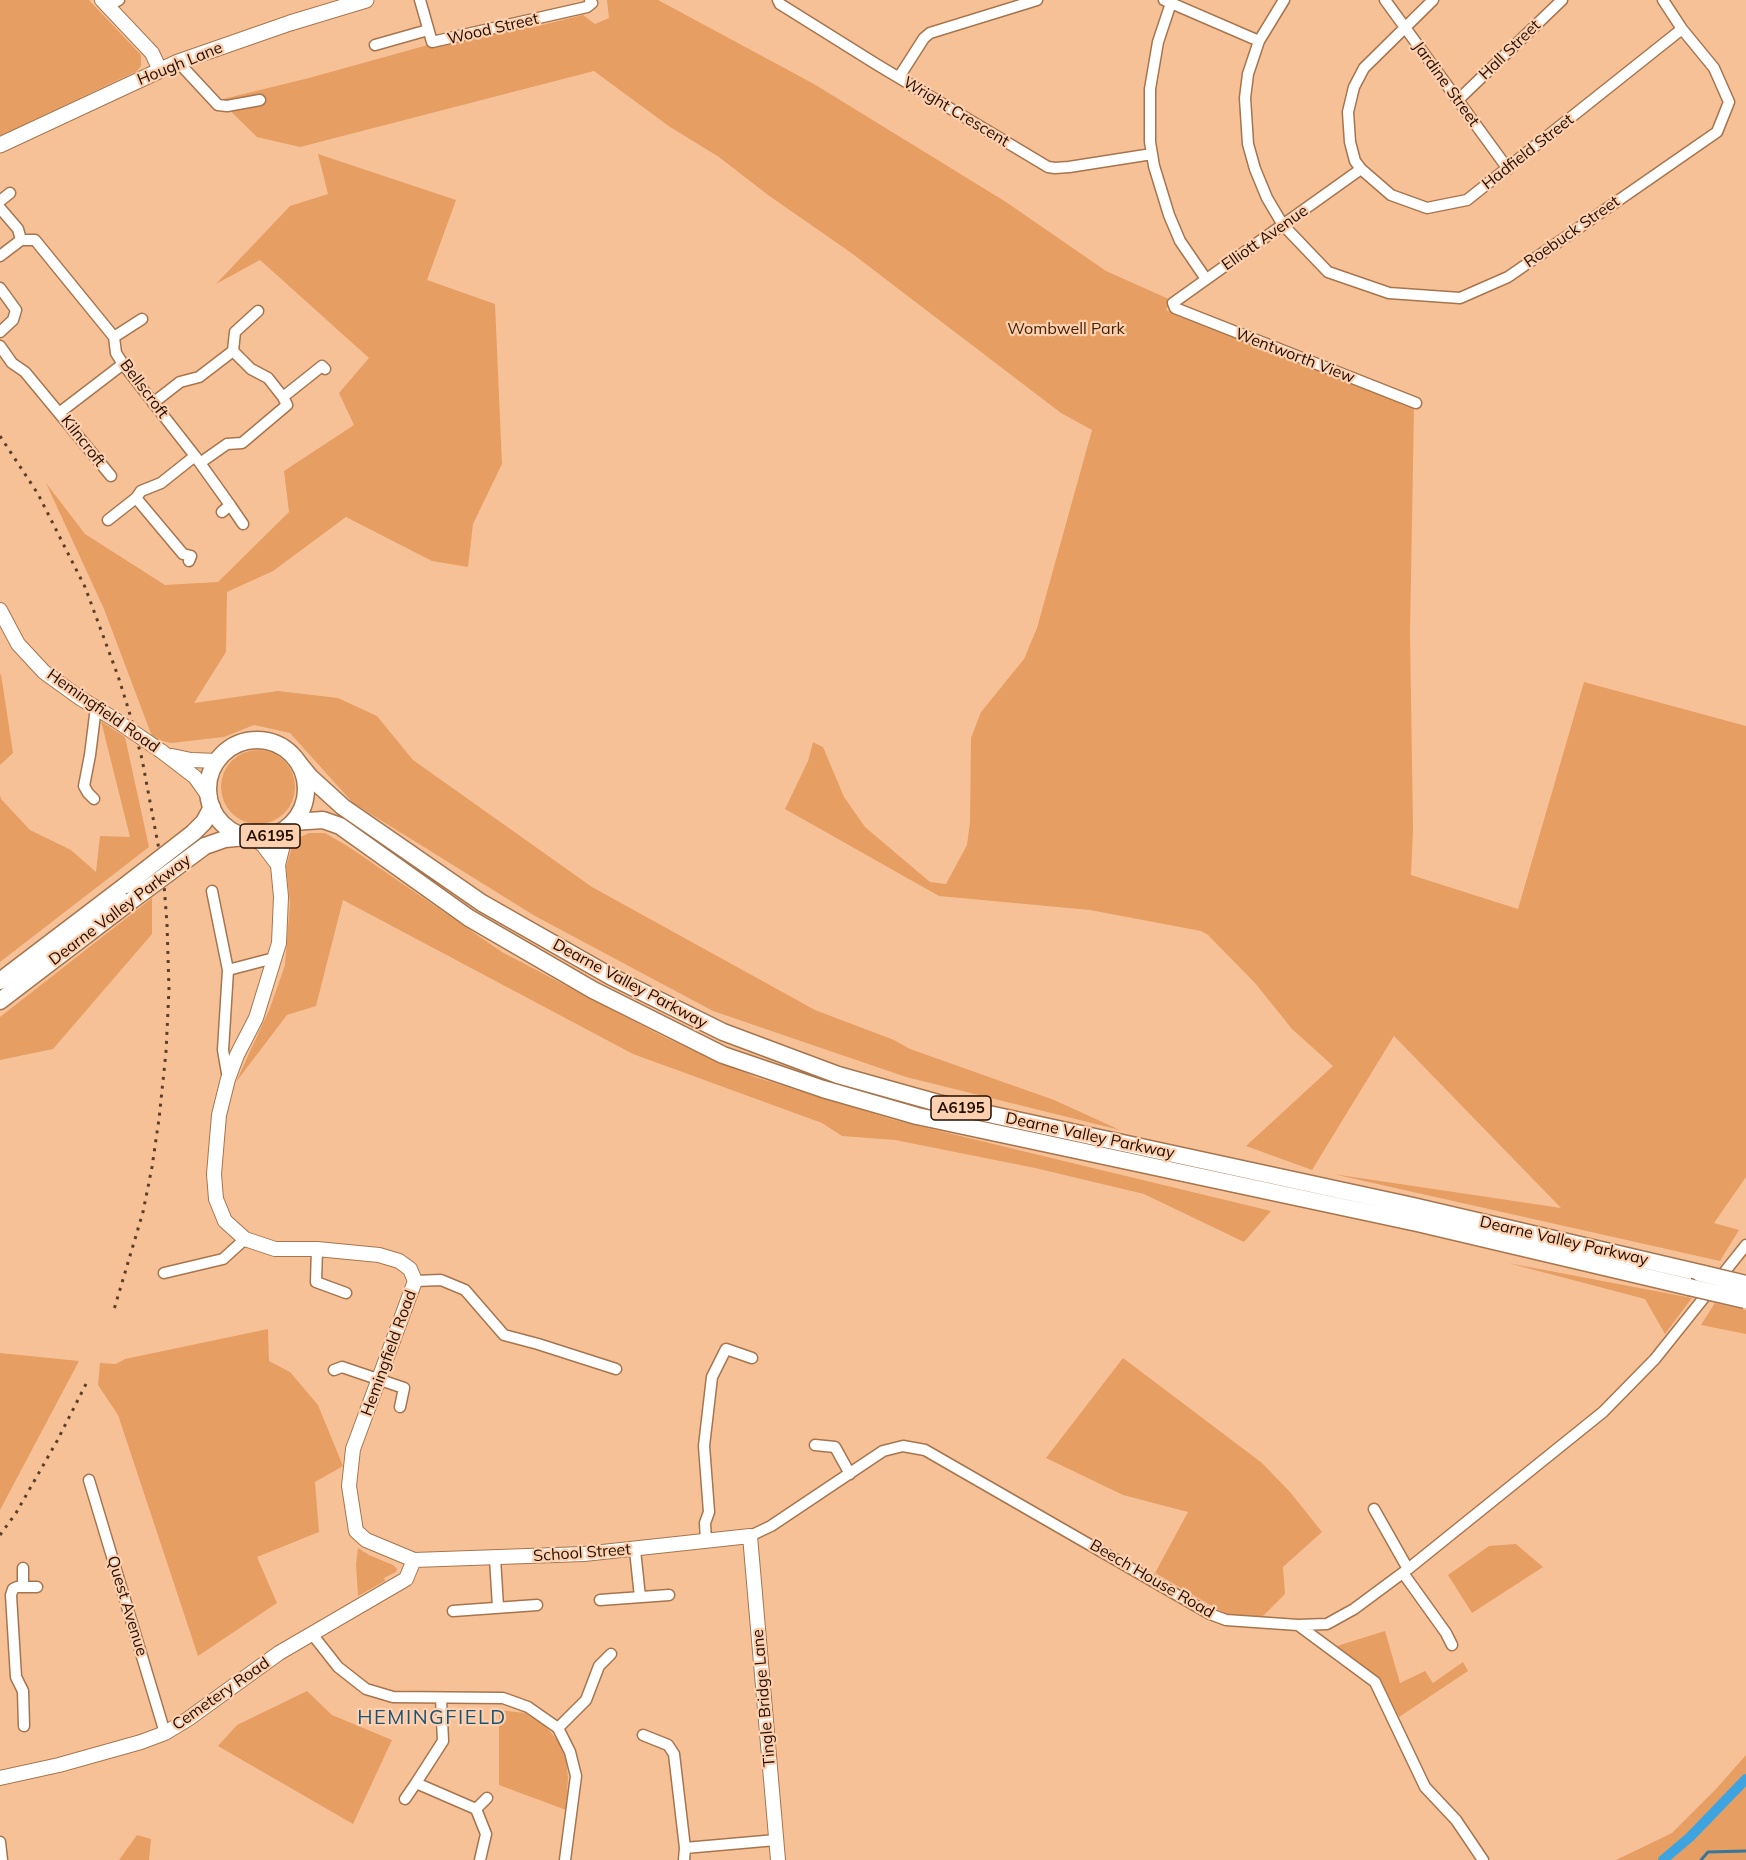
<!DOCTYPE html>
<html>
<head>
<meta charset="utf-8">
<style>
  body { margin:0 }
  canvas { display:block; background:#f7c197 }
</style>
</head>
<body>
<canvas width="1746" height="1860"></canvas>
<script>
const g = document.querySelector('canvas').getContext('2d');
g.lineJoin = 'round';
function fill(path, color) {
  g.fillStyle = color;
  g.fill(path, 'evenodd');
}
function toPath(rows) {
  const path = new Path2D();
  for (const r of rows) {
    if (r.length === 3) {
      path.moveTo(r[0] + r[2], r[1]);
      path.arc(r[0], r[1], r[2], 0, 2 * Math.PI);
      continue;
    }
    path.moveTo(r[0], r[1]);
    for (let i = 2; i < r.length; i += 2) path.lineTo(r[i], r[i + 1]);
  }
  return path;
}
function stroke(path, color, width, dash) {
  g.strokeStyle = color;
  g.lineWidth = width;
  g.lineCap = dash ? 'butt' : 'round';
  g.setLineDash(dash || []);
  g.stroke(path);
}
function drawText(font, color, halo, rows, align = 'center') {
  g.font = font + ' Mulish,sans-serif';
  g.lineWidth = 4.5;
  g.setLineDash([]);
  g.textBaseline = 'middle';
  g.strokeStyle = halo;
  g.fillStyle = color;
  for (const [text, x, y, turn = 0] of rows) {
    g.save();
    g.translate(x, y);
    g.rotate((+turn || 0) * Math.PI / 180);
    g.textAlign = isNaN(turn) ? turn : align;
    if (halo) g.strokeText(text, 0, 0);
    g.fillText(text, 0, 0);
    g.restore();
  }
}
const green = toPath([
  [0,0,89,0,141,55,141,66,137,71,0,136],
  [607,0,658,0,814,84,1006,202,1106,271,1171,300,1166,310,1414,408,1410,633,1413,829,1411,875,1518,909,1584,682,1746,726,1746,1177,1714,1223,1739,1230,1720,1261,1333,1174,1561,1208,1394,1036,1312,1170,1246,1146,1333,1066,1292,1029,1255,983,1208,935,1201,931,1090,910,939,896,785,809,808,761,813,742,823,747,844,797,865,827,930,882,946,884,967,845,970,822,971,738,981,712,1024,659,1037,628,1092,430,1061,413,850,252,768,195,719,157,670,127,594,71,300,147,257,137,219,100,309,78,453,38,534,27,583,15,595,24,609,18],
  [318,154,456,200,427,280,495,304,502,464,473,524,468,567,432,561,346,517,273,571,227,592,226,652,194,703,278,691,338,698,377,716,413,760,592,887,815,1010,894,1040,910,1049,1054,1100,1120,1130,906,1077,713,1011,535,916,353,803,290,733,254,725,224,737,171,743,153,739,104,609,46,483,85,534,165,585,218,582,289,512,284,471,354,425,339,393,369,358,260,260,216,284,290,206,328,194],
  [1,674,13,753,0,765,0,675],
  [101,721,125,737,149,847,0,962,0,795,1,799,30,830,71,850,96,872,100,836,130,837],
  [258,787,37],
  [309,833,325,833,349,847,502,952,666,1038,755,1077,894,1120,1271,1211,1244,1242,1144,1194,1035,1168,895,1140,842,1136,822,1123,633,1054,343,900,316,1006,287,1015,236,1082,270,1008,285,965,290,903,286,867,294,840],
  [152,898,152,934,53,1049,0,1060,0,1017],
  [1508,1263,1692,1298,1665,1334,1645,1299],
  [1715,1303,1746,1310,1746,1334,1701,1325],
  [268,1329,269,1361,290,1372,318,1405,343,1466,315,1482,319,1532,257,1557,277,1603,198,1656,118,1415,98,1385,100,1363,116,1364,125,1359],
  [0,1353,79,1361,0,1510],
  [1123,1358,1262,1463,1290,1492,1322,1532,1283,1567,1285,1594,1261,1618,1226,1614,1155,1573,1188,1512,1123,1495,1046,1458],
  [1516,1544,1543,1567,1472,1613,1448,1575,1489,1546],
  [358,1548,369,1555,393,1565,397,1569,396,1572,384,1578,385,1581,358,1596,356,1564],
  [1385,1631,1400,1683,1425,1671,1433,1683,1463,1662,1468,1671,1399,1717,1381,1680,1337,1646],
  [307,1691,332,1715,392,1740,353,1824,218,1746,237,1725],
  [499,1710,525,1713,547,1728,558,1741,566,1760,568,1778,566,1810,499,1785],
  [1746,1755,1746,1860,1616,1860,1672,1833,1716,1789],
  [137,1835,151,1839,149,1860,119,1860]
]);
const stream = toPath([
  [1701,1860,1708,1852,1746,1851]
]);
const canal = toPath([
  [1663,1860,1690,1837,1746,1779]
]);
const minor = toPath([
  [420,0,432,42,587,7,592,3,590,0],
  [778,0,780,4,876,64,1048,167,1055,168,1069,167,1152,154],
  [1164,0,1259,41],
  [1284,0,1259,41,1248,74,1245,98,1248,144,1255,169,1267,198,1283,225,1328,272,1389,293,1460,298,1508,277,1717,132,1729,102,1714,68,1682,29,1663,0],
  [1385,0,1508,169],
  [1433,0,1364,68,1354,87,1348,112,1350,142,1355,161,1361,169,1391,195,1427,208,1467,200,1682,29],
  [1171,3,1158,42,1150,89,1150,142,1154,166,1169,215,1180,241,1206,279],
  [107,6,119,0],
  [375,45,428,30],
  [178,62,218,105,227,106,260,100],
  [899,77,924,38,930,33,1037,0],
  [1458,100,1562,0],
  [1361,169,1173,303,1175,308,1416,403],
  [0,201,10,193],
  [0,208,18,229,21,240],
  [21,240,35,240,114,337,116,353,123,364,195,456,230,505,222,512],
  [0,256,21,240],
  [0,288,16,310,13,320,0,332],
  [114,337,142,319],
  [0,346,12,363,25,372,59,413],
  [233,351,251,369,268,378,283,397,322,366,325,369],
  [233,351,235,332,258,311],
  [153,403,180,382,199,377,233,351],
  [200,463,227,444,242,443,287,405,283,397],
  [111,476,59,413,123,364],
  [136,498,141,491,161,483,195,456],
  [230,505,243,524],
  [108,520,136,498,183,554,191,556,189,561],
  [94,799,88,793,84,786,90,755,96,707],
  [212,891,228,970,223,1050,228,1079],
  [228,970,274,958],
  [317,1249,316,1282,346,1293],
  [164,1273,223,1259,245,1239],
  [415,1281,441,1280,465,1290,504,1335,538,1344,616,1369],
  [334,1370,342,1367,404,1388,400,1407],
  [815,1445,835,1447,850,1474],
  [89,1480,165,1733],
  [1374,1509,1408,1569],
  [750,1536,771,1526,883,1451,903,1446,925,1450,1210,1614,1226,1620,1298,1625,1327,1624,1354,1609,1408,1569,1603,1412,1655,1359,1746,1245],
  [706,1541,705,1523,709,1512,704,1446,712,1377,726,1349,752,1358],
  [635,1550,640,1597],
  [495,1558,498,1607],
  [23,1568,23,1587],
  [1403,1573,1446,1633,1452,1645],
  [600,1600,669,1595],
  [453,1611,537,1605],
  [1298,1625,1375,1682,1425,1787,1456,1820,1483,1860],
  [312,1634,338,1667,366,1689,393,1697,503,1698,528,1707,558,1728,570,1752,576,1776,565,1860],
  [441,1698,443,1741,416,1783,476,1809,486,1834,480,1860],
  [24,1726,23,1691,16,1677,11,1595,13,1589,17,1587,37,1587],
  [558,1728,586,1700,599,1666,611,1654],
  [643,1735,668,1745,674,1754,685,1848,684,1860],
  [405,1799,416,1783],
  [476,1809,487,1798],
  [0,1842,2,1860],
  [685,1848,776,1840]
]);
const tertiary = toPath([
  [102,0,152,53,160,70],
  [0,610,18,644,44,672,80,698,114,719],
  [161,751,195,777,210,798],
  [172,756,191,760,218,761],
  [287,828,278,865,281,897,279,943,256,1018,237,1055,228,1079,219,1115,214,1174,216,1199,225,1221,245,1239,275,1249,317,1249,379,1255,399,1261,410,1269,415,1281,353,1449,349,1486,356,1531,366,1540,414,1560,584,1554,750,1536,778,1860],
  [252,837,263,845,278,865],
  [0,1778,59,1765,141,1742,165,1733,188,1719,279,1653,406,1579,414,1560]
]);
const secondary = toPath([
  [0,145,178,62,290,23,366,0]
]);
const trunk = toPath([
  [257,789,49],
  [297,761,310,777,343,807,482,903,612,977,723,1032,838,1075,938,1103,1413,1206,1700,1273],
  [293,822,323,820,340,826,469,918,593,990,723,1055,823,1089,917,1116,1417,1223,1689,1287],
  [193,833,204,822,212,807],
  [205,846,225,839,246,837],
  [0,981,126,885],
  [0,1001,131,901]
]);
const rail = toPath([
  [0,436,38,494,85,587,118,676,129,711,142,759,163,871,167,924,169,989,166,1052,159,1119,152,1167,143,1212,113,1313],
  [0,1535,16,1513,57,1441,86,1384]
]);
const tertiaryBridge = toPath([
  [114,719,161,751]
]);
const trunkBridge = toPath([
  [126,885,193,833],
  [131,901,205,846],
  [1700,1273,1746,1284],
  [1689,1287,1745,1300]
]);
const shields = [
  [270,836,60],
  [961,1108,60]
];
const shieldNames = [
  ["A6195",270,836],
  ["A6195",961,1108]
];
const streetNames = [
  ["Wood Street",493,29,-13],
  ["Hall Street",1510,50,-44],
  ["Hough Lane",180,64,-22],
  ["Jardine Street",1446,84,54],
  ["Wright Crescent",956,112,31],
  ["Hadfield Street",1528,152,-38],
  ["Roebuck Street",1572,232,-35],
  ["Elliott Avenue",1265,238,-35],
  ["Wentworth View",1295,356,21],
  ["Bellscroft",144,389,53],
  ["Kilncroft",83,441,52],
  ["Hemingfield Road",103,711,35],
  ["Dearne Valley Parkway",120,910,-37],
  ["Dearne Valley Parkway",630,984,28],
  ["Dearne Valley Parkway",1090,1136,12],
  ["Dearne Valley Parkway",1564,1241,13],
  ["Hemingfield Road",389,1353,-70],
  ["School Street",582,1553,-4],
  ["Beech House Road",1152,1579,30],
  ["Quest Avenue",127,1606,73],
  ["Cemetery Road",221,1694,-35],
  ["Tingle Bridge Lane",764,1698,-95]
];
const parkNames = [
  ["Wombwell Park",1066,329]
];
const quarterNames = [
  ["HEMINGFIELD",432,1718]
];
fill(green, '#e69e63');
stroke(stream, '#35779d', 3);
stroke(canal, '#3ea4e0', 10);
stroke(minor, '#a7754d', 13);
stroke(tertiary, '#a7754d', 16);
stroke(secondary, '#a7754d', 17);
stroke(trunk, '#a7754d', 19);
stroke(minor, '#fff', 10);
stroke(tertiary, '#fff', 14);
stroke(secondary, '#fff', 15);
stroke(trunk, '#fff', 16);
stroke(rail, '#5c3f2a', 3, [3, 6]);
stroke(tertiaryBridge, '#a7754d', 16, []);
stroke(trunkBridge, '#a7754d', 19, []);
stroke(tertiaryBridge, '#fff', 14);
stroke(trunkBridge, '#fff', 16);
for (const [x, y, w] of shields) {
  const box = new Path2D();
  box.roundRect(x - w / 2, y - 12, w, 24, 4.5);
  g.fillStyle = '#fdd0af';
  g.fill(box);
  stroke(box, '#210e01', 1.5);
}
drawText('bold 15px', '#210e01', null, shieldNames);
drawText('16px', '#210e01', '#fdd0af', streetNames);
drawText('16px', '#422204', '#fdd0af', parkNames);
g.letterSpacing = '1.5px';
drawText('20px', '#1a5374', '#fdd0af', quarterNames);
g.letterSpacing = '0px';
</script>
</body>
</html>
